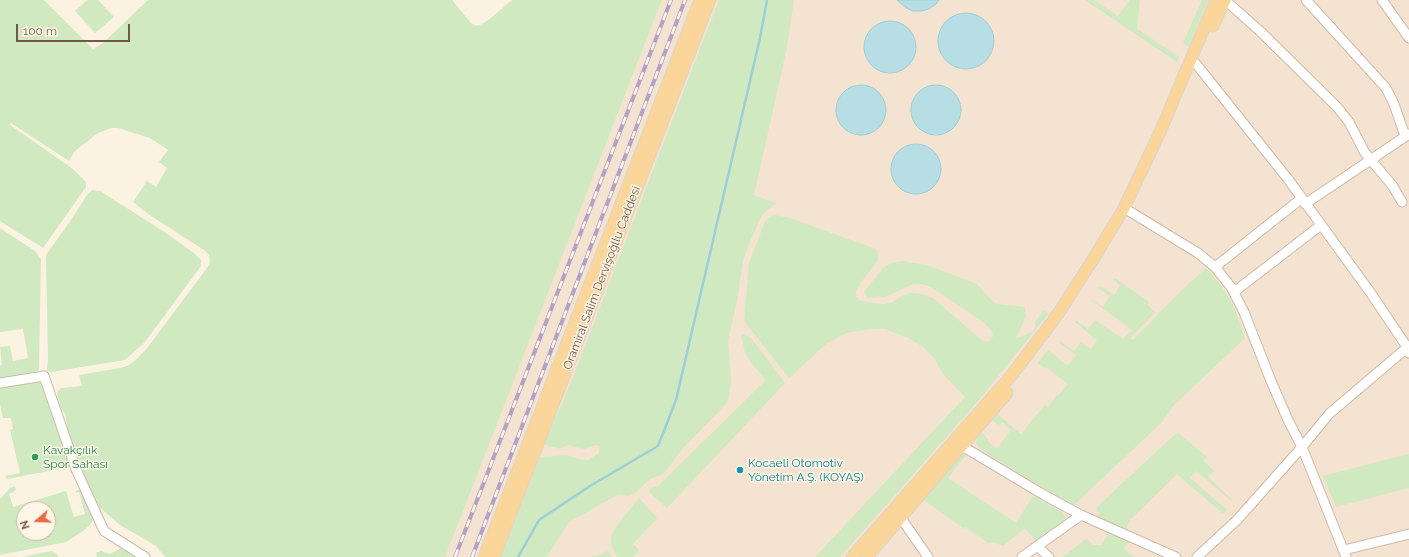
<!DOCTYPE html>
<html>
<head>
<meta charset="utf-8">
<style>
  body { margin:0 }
  #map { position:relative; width:1409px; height:557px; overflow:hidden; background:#fcf2e2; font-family:Raleway,sans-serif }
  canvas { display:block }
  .north { position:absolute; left:16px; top:501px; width:40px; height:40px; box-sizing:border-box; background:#fff6e8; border:1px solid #c7b7a8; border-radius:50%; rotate:251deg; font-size:11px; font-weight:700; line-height:16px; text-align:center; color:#735849 }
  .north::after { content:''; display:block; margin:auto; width:14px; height:18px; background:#e56a47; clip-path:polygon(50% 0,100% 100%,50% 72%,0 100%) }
  .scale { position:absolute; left:16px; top:24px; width:114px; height:18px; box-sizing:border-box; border:2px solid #735849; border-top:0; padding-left:5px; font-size:12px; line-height:14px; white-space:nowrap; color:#735849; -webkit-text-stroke:3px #fff6e8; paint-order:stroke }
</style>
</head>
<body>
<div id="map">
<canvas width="1409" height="557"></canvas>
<div class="north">N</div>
<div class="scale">100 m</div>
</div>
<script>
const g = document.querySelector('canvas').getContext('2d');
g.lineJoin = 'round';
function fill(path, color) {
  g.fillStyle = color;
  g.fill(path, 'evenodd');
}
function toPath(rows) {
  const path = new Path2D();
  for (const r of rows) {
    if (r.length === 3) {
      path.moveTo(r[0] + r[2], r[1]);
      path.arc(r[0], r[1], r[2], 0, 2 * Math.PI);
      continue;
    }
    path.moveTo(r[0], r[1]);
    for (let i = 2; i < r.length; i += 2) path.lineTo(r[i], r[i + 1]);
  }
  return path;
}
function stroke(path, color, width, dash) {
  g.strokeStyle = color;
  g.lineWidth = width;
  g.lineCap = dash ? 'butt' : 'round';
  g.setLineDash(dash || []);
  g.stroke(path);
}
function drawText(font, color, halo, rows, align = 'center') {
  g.font = font + ' Raleway,sans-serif';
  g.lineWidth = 3;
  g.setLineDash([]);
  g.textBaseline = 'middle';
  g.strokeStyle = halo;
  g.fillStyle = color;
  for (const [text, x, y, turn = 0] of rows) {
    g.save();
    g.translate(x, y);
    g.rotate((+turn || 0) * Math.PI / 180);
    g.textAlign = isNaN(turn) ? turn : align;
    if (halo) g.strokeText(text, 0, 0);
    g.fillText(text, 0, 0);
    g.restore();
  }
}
const residential = toPath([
  [662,0,1409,0,1409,557,442,557,569,238]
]);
const green = toPath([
  [0,0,44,0,93,49,103,43,148,0,452,0,471,23,476,26,482,24,491,18,512,0,662,0,445,557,165,557,156,546,120,525,100,508,93,498,68,432,65,413,61,410,57,393,59,390,62,388,82,386,79,375,120,368,127,366,137,359,148,347,207,268,210,262,209,255,204,250,148,214,133,202,147,181,156,187,167,168,159,162,168,150,150,138,118,128,111,128,98,133,75,151,69,161,11,123,10,125,73,169,86,182,86,187,43,248,0,221],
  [87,0,98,0,114,17,95,33,75,11],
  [719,0,794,0,786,52,754,195,776,203,763,214,750,241,743,261,737,301,728,340,731,381,728,402,684,447,663,474,650,479,634,494,627,496,619,494,569,522,547,557,501,557,540,457,566,455,583,460,588,460,599,453,600,446,596,445,584,449,568,445,562,448,557,448,544,445,573,377],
  [1085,0,1094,0,1118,16,1130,0,1140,0,1137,29,1179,57,1177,62],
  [1202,0,1208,0,1189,47,1183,43],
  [92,190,100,191,163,231,194,253,201,260,201,266,145,342,125,360,51,372,47,371,48,358,46,255,71,220,87,195],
  [774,215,790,218,876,249,878,252,878,261,861,282,856,291,856,297,861,301,882,304,893,302,902,296,911,293,922,294,933,298,979,338,986,342,990,341,993,336,992,331,982,321,931,287,922,284,913,284,885,297,868,298,864,292,884,267,892,263,902,261,927,265,977,284,990,299,997,304,1025,307,1026,316,1016,338,1020,337,1033,331,1035,328,1035,322,1043,311,1049,313,974,406,840,557,815,557,965,397,944,375,934,358,923,347,908,338,885,329,870,329,846,333,826,344,789,378,744,321,749,263,764,224,769,217],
  [0,228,35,251,41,259,39,370,36,372,26,375,0,379,0,366,2,365,0,347,10,346,13,361,28,358,23,329,0,332],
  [1206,268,1221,286,1230,300,1236,312,1245,338,1174,405,1161,423,1073,506,991,456,981,449,976,443,977,438,982,433,988,439,987,441,997,449,1011,430,1002,422,999,425,990,419,996,413,1021,434,1045,405,1048,407,1057,395,1058,396,1068,384,1046,367,1045,368,1038,363,1048,350,1068,366,1076,355,1060,343,1060,341,1074,351,1081,342,1091,349,1097,340,1075,322,1076,320,1088,329,1095,320,1123,339,1132,330,1093,301,1091,299,1103,307,1110,296,1098,288,1100,286,1114,295,1120,285,1113,280,1115,278,1149,302,1147,305,1155,312,1130,338,1133,340,1177,295],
  [744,334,751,338,785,383,667,508,649,492,651,488,658,486,766,380,753,365,745,353,741,335],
  [41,381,52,414,70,462,70,465,69,467,7,479,5,476,20,473,10,430,13,429,11,418,3,418,0,405,0,387],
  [1178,433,1207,457,1204,461,1214,471,1208,476,1232,500,1233,502,1196,471,1190,478,1227,510,1222,514,1220,511,1177,474,1129,521,1126,530,1095,517,1100,513,1096,508,1173,436],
  [963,454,966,455,948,478,1016,523,1033,496,1062,512,1066,518,1063,521,1036,541,1025,528,1003,546,993,542,988,543,965,527,964,529,924,500],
  [1409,454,1409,488,1336,507,1323,476],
  [15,486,16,490,9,494,13,507,66,491,74,517,85,514,79,492,75,493,76,491,81,489,93,520,90,525,83,531,66,542,0,555,0,499,10,488],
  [24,509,48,509,48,533,24,533],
  [639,498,657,518,633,544,639,550,633,557,618,557,613,550,611,542,611,536,615,528],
  [1109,532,1129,541,1124,549,1134,557,1063,557,1087,538,1093,545,1102,545],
  [123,547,136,557,97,557,96,553,101,551,110,554],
  [51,551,57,554,58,557,22,557],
  [608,551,612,557,588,557,596,556]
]);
const water = toPath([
  [897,0,939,0,936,4,929,9,921,11,912,11,905,7,897,0],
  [966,41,28],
  [890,47,26],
  [936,110,25],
  [861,110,25],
  [916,169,25]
]);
const stream = toPath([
  [518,557,539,520,590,486,658,446,676,400,760,38,767,0]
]);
const minor = toPath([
  [1225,0,1261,32,1337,107,1349,122,1365,153,1392,185,1402,202],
  [1306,0,1386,88,1394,104,1405,136],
  [1382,0,1409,38],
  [1191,60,1197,65,1288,179,1370,292,1407,347,1409,353],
  [1305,204,1409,134],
  [1124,208,1198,253,1215,267,1231,287,1244,312,1271,381,1288,420,1302,447,1346,557],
  [1215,267,1302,198],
  [1234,292,1321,225],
  [0,383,44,376,76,469,104,531,145,557],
  [962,446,1044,495,1081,515,1176,557],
  [901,518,928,557],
  [1037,546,1049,557],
  [1344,550,1409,534],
  [1022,557,1081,515],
  [1197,557,1237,520,1302,447,1329,414,1409,346]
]);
const major = toPath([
  [1213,26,1225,0],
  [484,557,700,0],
  [494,557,710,0],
  [852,557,1011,376,1058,314,1097,253,1124,208,1160,132,1216,0],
  [867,557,1007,393]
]);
const rail = toPath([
  [455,557,671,0],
  [472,557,685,0]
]);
const markers = [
  [35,457,4,"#2e9e5b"],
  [740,470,4,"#0f9aa8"]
];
const streetNames = [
  ["Oramiral Salim Dervişoğllu Caddesi",602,278,-69]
];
const leisureNames = [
  ["Kavakçılık",43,450],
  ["Spor Sahası",43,464]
];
const cultureNames = [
  ["Kocaeli Otomotiv",748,463],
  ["Yönetim A.Ş. (KOYAŞ)",748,477]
];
fill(residential, '#f3e3d0');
fill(green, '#d1e9c1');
fill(water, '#b7dee5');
stroke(water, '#9dced7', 1);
stroke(stream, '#9dced7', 2.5);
stroke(minor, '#cdb9a9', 11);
stroke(major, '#dbd4d0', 13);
stroke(minor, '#fff', 9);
stroke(major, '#fad69a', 11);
stroke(rail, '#b4a1c5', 4);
stroke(rail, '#fff6e8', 2.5, [8]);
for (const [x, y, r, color] of markers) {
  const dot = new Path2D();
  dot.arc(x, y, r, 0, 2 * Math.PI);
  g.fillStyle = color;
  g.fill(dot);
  stroke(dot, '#fff6e8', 1.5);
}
drawText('12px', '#735849', '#fff6e8', streetNames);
drawText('12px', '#27864d', '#fff6e8', leisureNames, 'left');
drawText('12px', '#0d838f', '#fff6e8', cultureNames, 'left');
</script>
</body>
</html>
